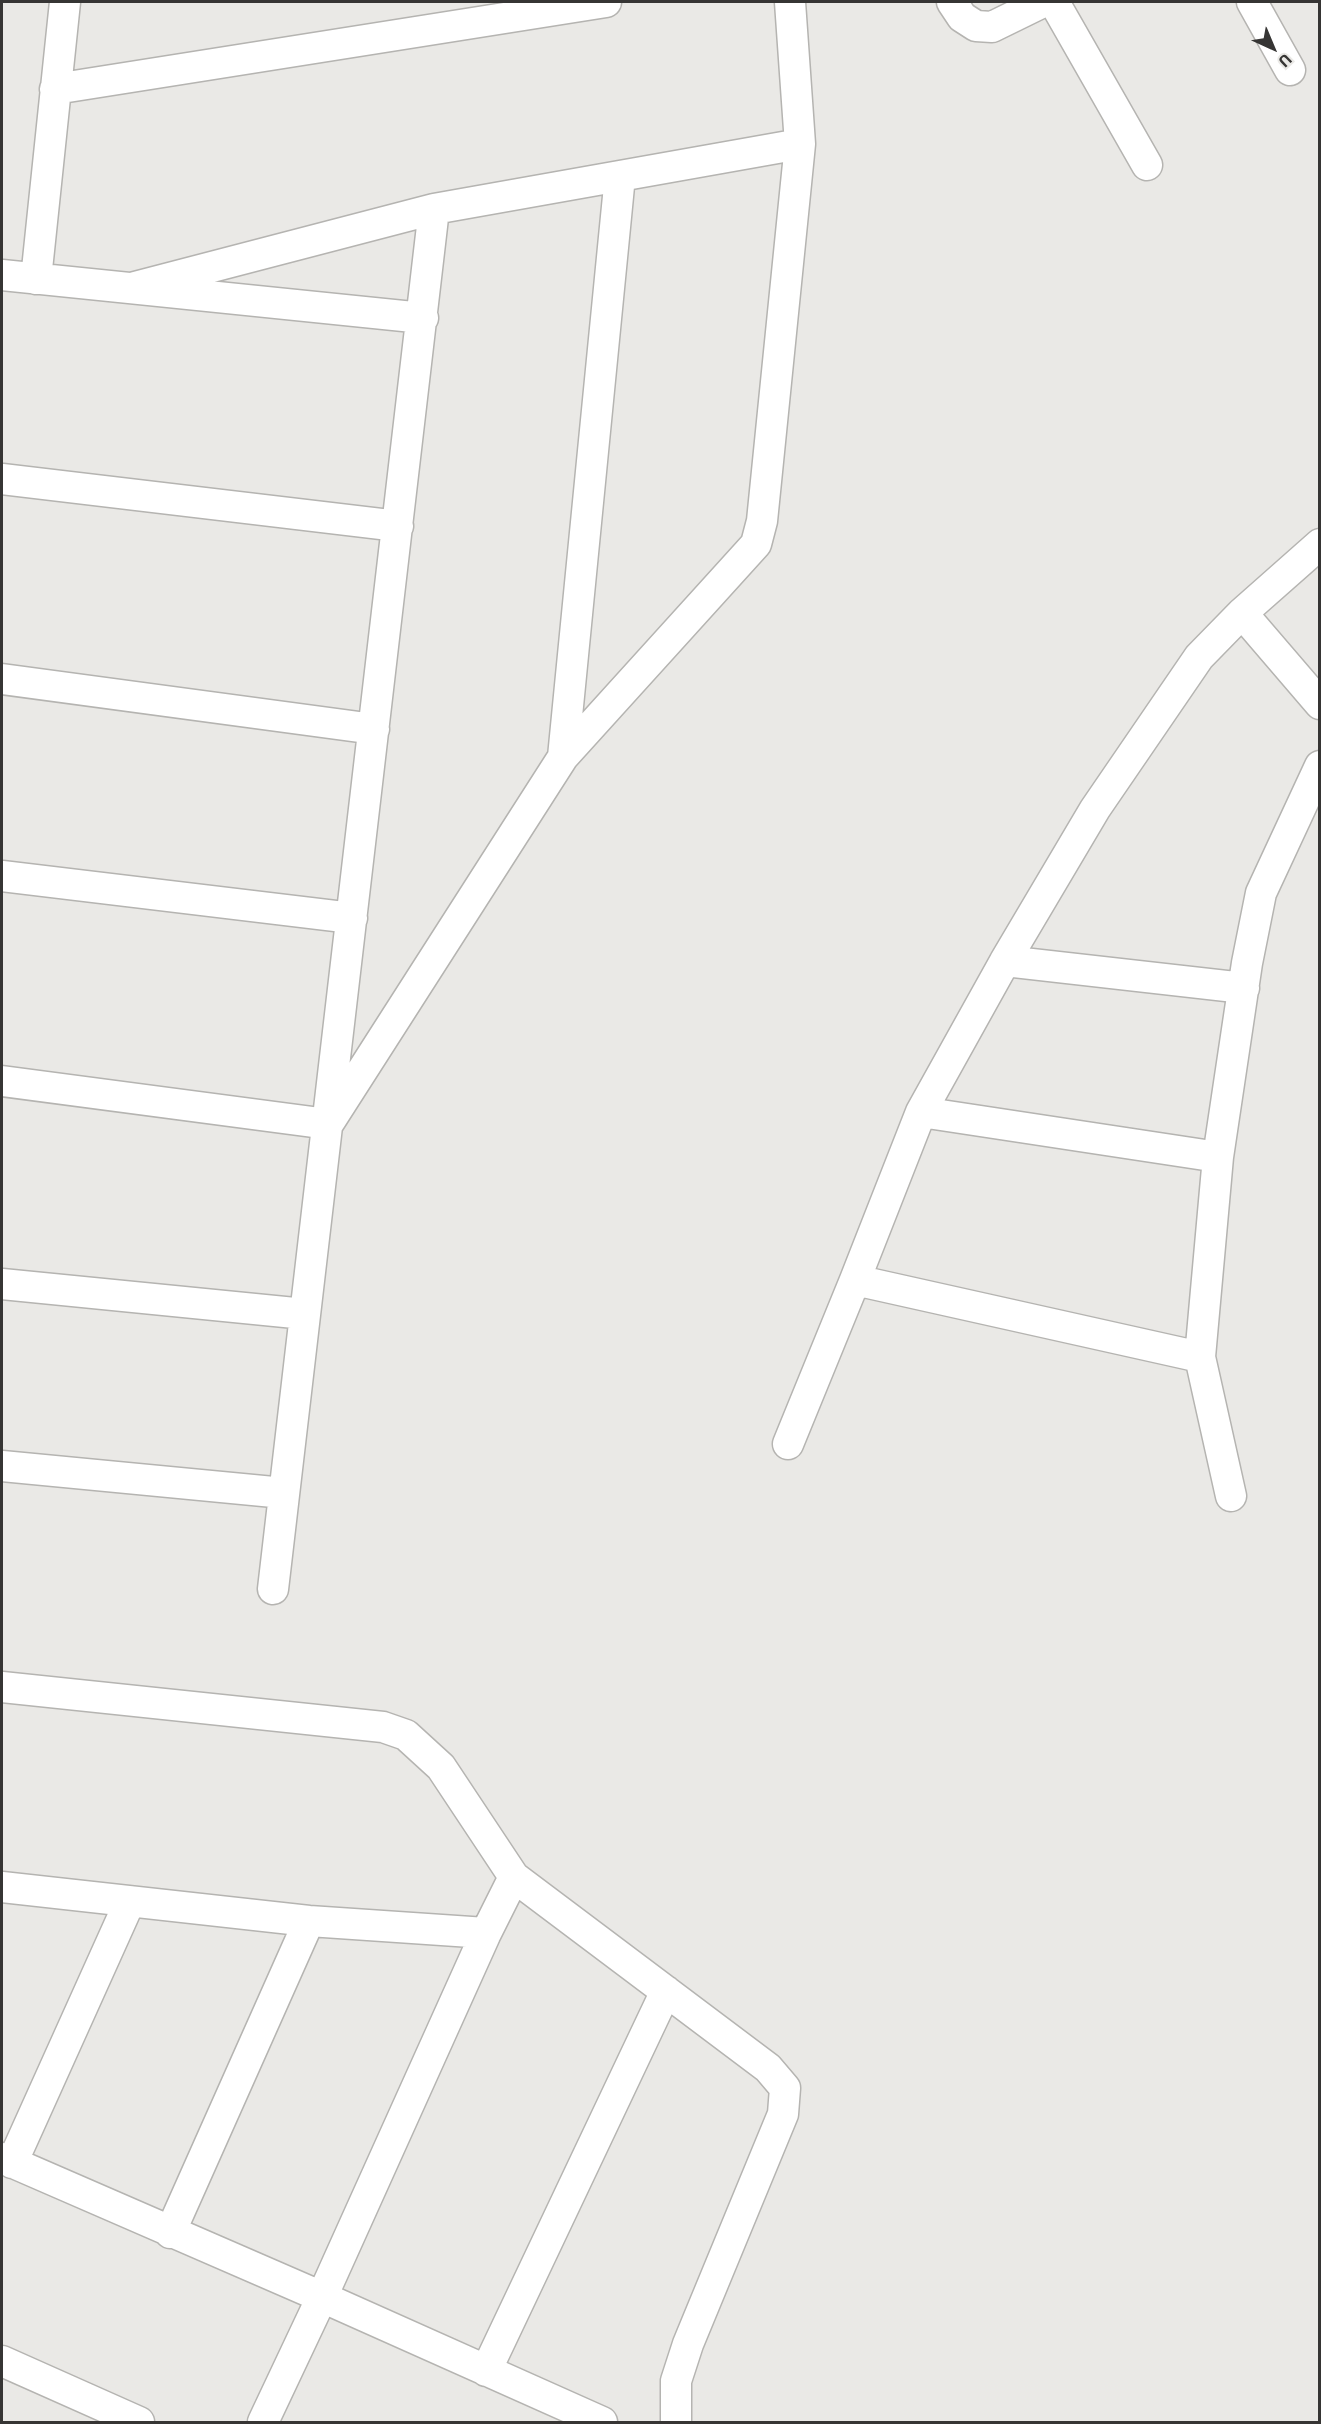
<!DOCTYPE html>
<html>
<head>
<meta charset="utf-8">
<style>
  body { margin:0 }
  #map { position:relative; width:1321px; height:2424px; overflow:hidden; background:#eae9e6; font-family:"Exo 2",sans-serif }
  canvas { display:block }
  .frame { position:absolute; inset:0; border:3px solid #363534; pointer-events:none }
  .north { position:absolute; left:1243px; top:18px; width:60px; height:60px; -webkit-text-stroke:4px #eae9e6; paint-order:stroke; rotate:136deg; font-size:16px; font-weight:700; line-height:24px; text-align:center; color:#363534 }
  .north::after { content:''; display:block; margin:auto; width:21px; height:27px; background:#363534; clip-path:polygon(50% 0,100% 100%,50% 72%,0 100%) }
</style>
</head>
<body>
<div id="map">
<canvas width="1321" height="2424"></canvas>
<div class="frame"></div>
<div class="north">U</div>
</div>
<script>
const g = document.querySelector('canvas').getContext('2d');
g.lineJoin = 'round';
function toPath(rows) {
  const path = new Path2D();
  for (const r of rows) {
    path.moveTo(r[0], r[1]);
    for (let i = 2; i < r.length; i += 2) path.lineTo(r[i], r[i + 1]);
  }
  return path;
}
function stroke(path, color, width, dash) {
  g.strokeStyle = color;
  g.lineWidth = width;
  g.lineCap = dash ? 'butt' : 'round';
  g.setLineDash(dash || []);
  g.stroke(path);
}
const minor = toPath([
  [952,2,962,17,976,26,992,27,1043,2],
  [1054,2,1147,165],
  [1252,2,1290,70],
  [55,89,606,2],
  [2,275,423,318],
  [36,279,65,2],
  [135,287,434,209,800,144],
  [2,479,398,526],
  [1242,613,1320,704],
  [2,679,374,729],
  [563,757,620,176],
  [2,876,352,918],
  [1005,961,1244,988],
  [2,1081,328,1124,563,757,756,544,762,521,800,144,790,2],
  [921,1112,1218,1157],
  [855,1280,1200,1357],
  [2,1284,305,1314],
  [788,1444,855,1280,921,1112,1005,961,1095,809,1199,657,1242,613,1320,544],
  [2,1466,284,1493],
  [1231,1496,1200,1357,1218,1157,1247,963,1261,893,1320,766],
  [273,1589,434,209],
  [2,1687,383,1727,406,1735,441,1767,514,1877,768,2068,785,2088,783,2114,688,2344,676,2381,676,2422],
  [2,1887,309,1921,486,1933],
  [2,2158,322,2297,602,2422],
  [12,2163,130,1901],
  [170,2233,309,1921],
  [2,2361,139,2422],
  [486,2371,666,1991],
  [263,2422,322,2297,486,1933,514,1877]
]);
stroke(minor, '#b5b4b1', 33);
stroke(minor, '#fff', 30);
</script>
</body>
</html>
